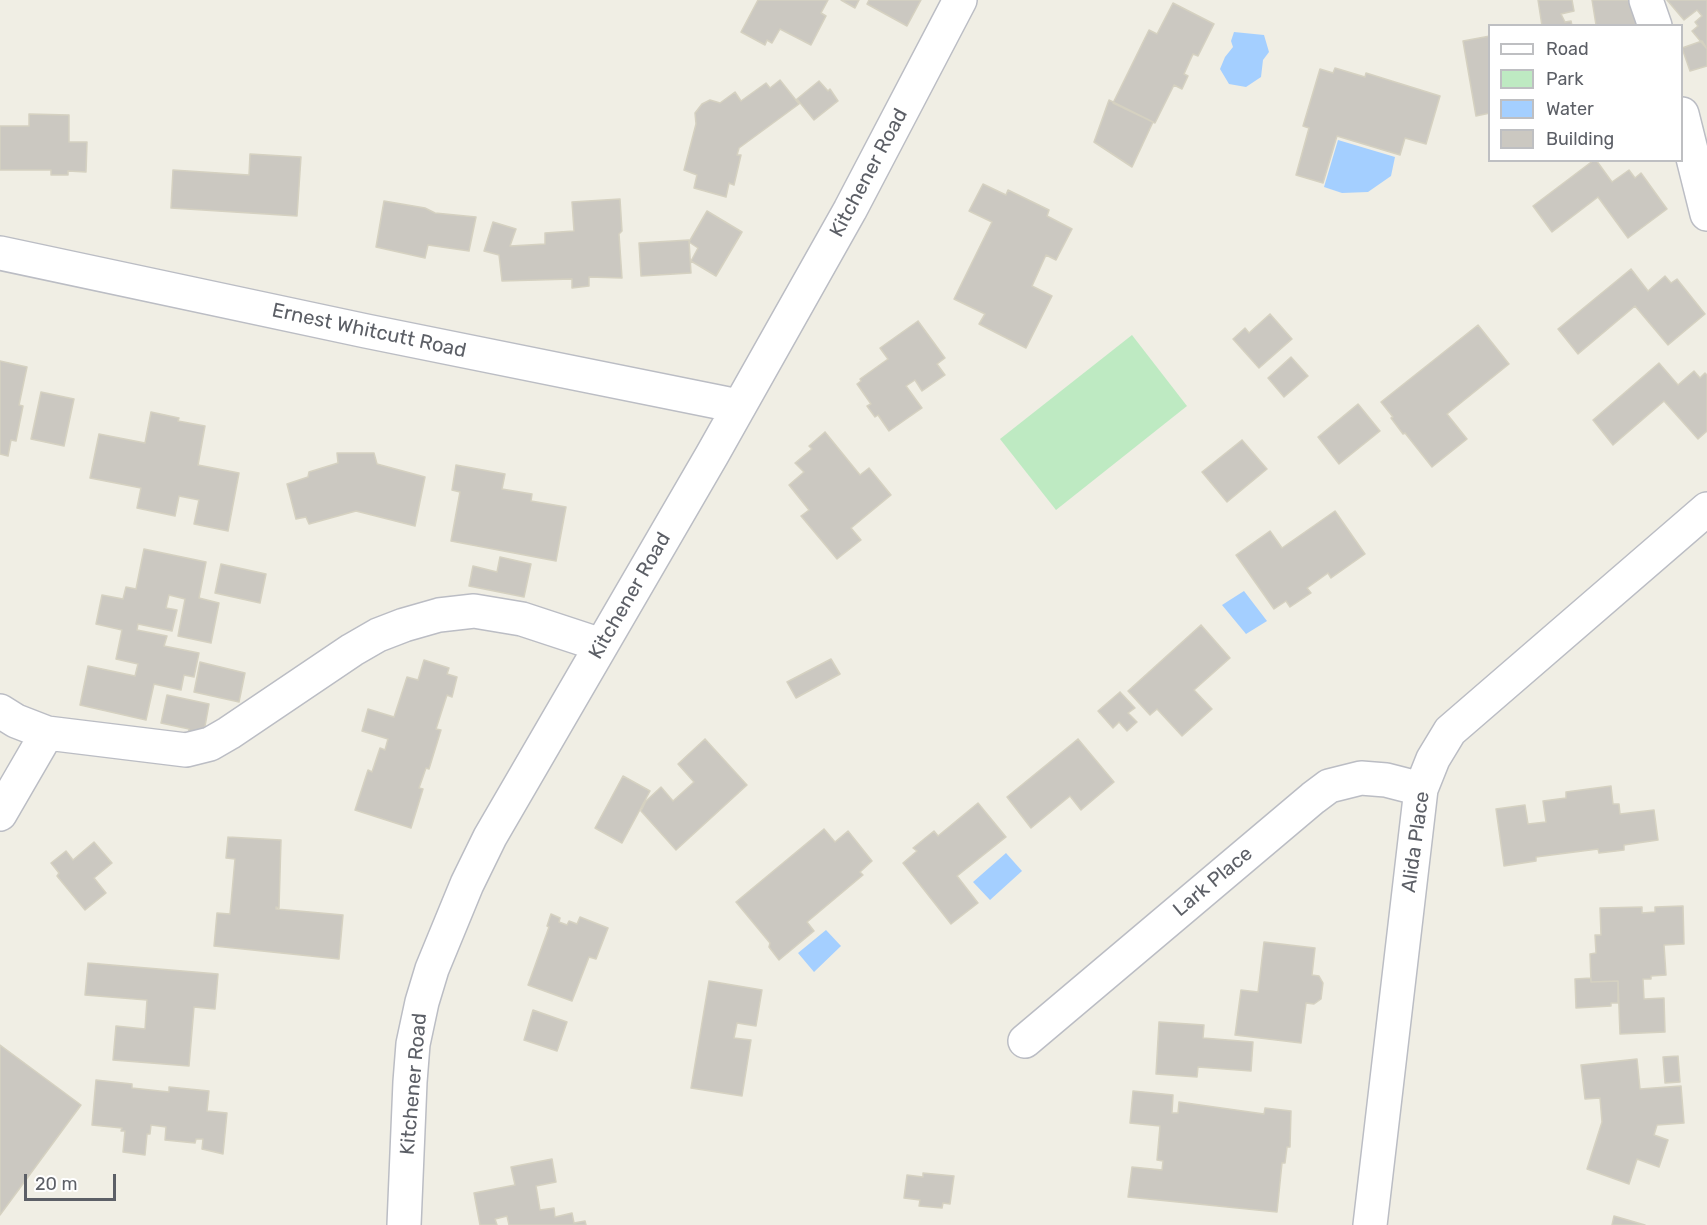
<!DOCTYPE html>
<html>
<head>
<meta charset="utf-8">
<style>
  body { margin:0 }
  #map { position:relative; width:1707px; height:1225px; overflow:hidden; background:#f0eee4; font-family:Rubik,sans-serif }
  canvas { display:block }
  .legend { position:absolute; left:1488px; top:24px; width:195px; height:138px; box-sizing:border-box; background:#fff; border:2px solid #bebfc2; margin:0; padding:8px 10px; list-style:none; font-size:18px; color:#5c5f66 }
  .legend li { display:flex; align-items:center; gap:12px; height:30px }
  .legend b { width:30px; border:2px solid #bebfc2 }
  .scale { position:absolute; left:24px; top:1174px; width:92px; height:27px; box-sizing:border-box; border:3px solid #5c5f66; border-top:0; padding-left:8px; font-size:18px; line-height:21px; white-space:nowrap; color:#5c5f66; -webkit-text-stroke:4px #fff; paint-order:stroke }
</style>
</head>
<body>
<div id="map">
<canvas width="1707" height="1225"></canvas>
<ul class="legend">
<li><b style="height:8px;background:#fff"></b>Road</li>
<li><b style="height:16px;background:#beeac2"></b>Park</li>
<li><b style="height:16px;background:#a4cfff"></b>Water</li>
<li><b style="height:16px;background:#cbc8c1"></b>Building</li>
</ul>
<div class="scale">20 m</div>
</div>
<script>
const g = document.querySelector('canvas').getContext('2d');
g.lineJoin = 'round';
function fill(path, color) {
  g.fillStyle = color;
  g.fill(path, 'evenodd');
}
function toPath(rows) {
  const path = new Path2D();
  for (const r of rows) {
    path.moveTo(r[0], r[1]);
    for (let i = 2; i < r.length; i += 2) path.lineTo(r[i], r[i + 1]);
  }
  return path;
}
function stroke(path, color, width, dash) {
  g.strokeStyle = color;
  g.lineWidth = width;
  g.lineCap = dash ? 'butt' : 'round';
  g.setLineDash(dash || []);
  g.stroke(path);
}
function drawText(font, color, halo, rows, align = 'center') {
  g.font = font + ' Rubik,sans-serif';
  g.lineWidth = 5;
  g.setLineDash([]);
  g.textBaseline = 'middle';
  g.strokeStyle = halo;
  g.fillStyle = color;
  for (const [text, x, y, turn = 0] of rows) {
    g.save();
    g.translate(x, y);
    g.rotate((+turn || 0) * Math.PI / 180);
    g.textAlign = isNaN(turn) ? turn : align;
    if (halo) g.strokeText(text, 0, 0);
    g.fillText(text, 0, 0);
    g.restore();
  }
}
const green = toPath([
  [1132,335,1187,406,1056,510,1000,439]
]);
const water = toPath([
  [1234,32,1264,35,1269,52,1263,60,1261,77,1246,87,1229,84,1220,69,1225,57,1233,47,1231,41],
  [1338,140,1395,157,1391,176,1368,192,1342,193,1324,187],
  [1244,591,1267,621,1246,634,1222,605],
  [1006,853,1022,871,990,900,973,882],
  [826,930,841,946,814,972,798,953]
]);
const building = toPath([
  [758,0,828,0,821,13,826,16,811,45,780,29,772,43,767,40,765,45,741,32,758,0],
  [841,0,859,0,855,8,841,0],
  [869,0,921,0,907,26,867,4,869,0],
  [1538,0,1572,0,1574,11,1561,14,1565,22,1571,21,1572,26,1542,26,1538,0],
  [1592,0,1630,0,1643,26,1593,26,1596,25,1592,0],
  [1667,0,1707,0,1707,49,1692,31,1698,26,1695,22,1702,16,1697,10,1684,20,1667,0],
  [1173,3,1214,24,1198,56,1193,54,1184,74,1188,76,1182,89,1174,85,1155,123,1113,103,1149,30,1157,34,1173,3],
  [1490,36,1490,113,1476,116,1463,41,1490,36],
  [1702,41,1707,49,1707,66,1690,71,1682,48,1702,41],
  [1335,68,1365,77,1366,73,1440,96,1426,144,1405,138,1400,155,1337,136,1323,183,1296,175,1309,128,1303,126,1320,69,1333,73,1335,68],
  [780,80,799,104,739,148,737,155,741,155,734,185,729,183,726,197,694,188,697,175,684,170,696,124,695,113,702,104,710,100,720,103,735,92,741,101,766,83,770,88,780,80],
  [819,81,828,91,830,89,838,101,814,120,797,99,819,81],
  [1109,100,1153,122,1132,167,1094,142,1109,100],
  [29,114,69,115,69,142,87,142,86,172,68,171,68,175,51,175,51,170,0,170,0,126,29,126,29,114],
  [250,154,301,157,297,216,171,208,173,170,249,175,250,154],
  [1594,160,1596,160,1612,182,1629,170,1635,178,1641,173,1667,209,1628,238,1598,197,1552,232,1533,206,1594,160],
  [983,184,1006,195,1008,190,1049,210,1047,216,1072,229,1056,260,1046,255,1032,286,1052,296,1026,348,979,324,985,314,954,299,992,222,969,211,983,184],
  [620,199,622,231,619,234,622,278,589,277,589,286,572,288,572,279,502,281,499,255,484,251,493,222,516,229,510,246,545,244,545,233,574,231,572,202,620,199],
  [384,201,425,208,435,213,476,217,469,251,428,245,425,258,376,247,384,201],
  [707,211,742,232,716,276,691,261,698,248,689,242,707,211],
  [689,240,691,273,641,276,639,243,689,240],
  [1631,269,1648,291,1665,276,1671,283,1677,279,1705,314,1668,345,1635,306,1578,354,1558,329,1631,269],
  [1270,314,1292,339,1259,368,1233,339,1245,328,1249,333,1270,314],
  [918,321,945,358,937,364,945,375,922,391,915,380,906,386,922,408,889,431,878,415,875,417,867,406,871,404,857,384,861,381,860,379,888,359,880,348,918,321],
  [1478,325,1509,364,1447,414,1467,439,1432,467,1405,433,1403,434,1391,418,1393,417,1381,402,1478,325],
  [1291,357,1308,376,1284,397,1268,378,1291,357],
  [0,361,27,367,19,405,23,406,16,441,11,440,8,456,0,454,0,361],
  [1659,363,1678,385,1694,371,1700,378,1705,373,1707,375,1707,431,1698,439,1664,401,1613,445,1593,420,1659,363],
  [41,392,74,399,64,446,31,439,41,392],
  [1358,404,1380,431,1339,464,1318,437,1358,404],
  [151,412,179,418,178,421,205,426,198,465,239,473,228,531,194,524,199,500,179,496,175,516,137,508,141,488,90,478,99,434,145,443,151,412],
  [825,432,860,475,869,468,891,495,851,528,861,540,837,559,801,516,809,510,789,485,804,472,795,463,812,449,809,446,825,432],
  [1242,440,1267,469,1227,502,1202,472,1242,440],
  [337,453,374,453,377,464,425,477,415,526,356,511,309,524,306,517,296,519,287,484,308,477,309,472,338,463,337,453],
  [456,465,505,474,502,489,532,494,531,501,566,507,556,561,451,541,460,492,452,490,456,465],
  [1335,511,1365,554,1331,578,1328,573,1307,588,1311,593,1290,607,1286,601,1274,609,1236,555,1270,531,1282,548,1335,511],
  [144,549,206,562,199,598,219,603,211,643,178,636,185,599,169,595,166,608,177,610,172,631,138,624,137,630,167,636,164,646,199,653,194,677,184,675,181,690,154,684,146,720,80,705,88,666,135,676,138,664,116,659,122,630,96,624,102,595,123,599,126,587,136,589,144,549],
  [500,557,531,564,524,597,469,586,473,566,497,572,500,557],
  [221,564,266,574,260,603,215,593,221,564],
  [1201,625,1230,658,1194,690,1212,709,1182,736,1157,709,1150,715,1128,691,1201,625],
  [831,659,840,674,796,698,787,682,831,659],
  [424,660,449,668,447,674,457,677,452,697,447,695,436,729,441,730,429,769,426,768,419,788,423,789,411,828,355,810,368,770,372,772,380,748,385,750,388,739,362,731,368,709,394,717,407,677,418,680,424,660],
  [200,662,245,673,239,702,194,692,200,662],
  [1120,692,1135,708,1128,713,1137,722,1127,731,1119,722,1113,728,1098,711,1120,692],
  [167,695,209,704,203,737,188,734,189,729,161,723,167,695],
  [705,739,747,785,676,850,641,811,646,801,661,787,673,801,694,782,678,764,705,739],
  [1078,739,1114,782,1081,810,1070,796,1031,828,1007,797,1078,739],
  [623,776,650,791,622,843,595,828,623,776],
  [1611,786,1613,804,1619,804,1620,814,1654,810,1658,840,1624,845,1624,850,1599,853,1598,849,1536,857,1536,861,1504,866,1496,809,1525,805,1528,824,1546,822,1543,801,1566,798,1566,792,1611,786],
  [978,803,1006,837,957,876,978,903,951,924,903,863,917,851,913,848,934,831,938,836,978,803],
  [824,829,835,842,848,831,872,861,860,872,863,875,807,922,814,931,779,960,769,947,770,943,736,902,824,829],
  [228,837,281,840,279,908,276,907,276,909,343,915,339,959,214,946,217,913,230,914,235,859,226,858,228,837],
  [94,842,112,863,94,878,106,893,85,910,57,876,59,873,51,863,66,851,73,860,94,842],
  [1683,906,1684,944,1664,945,1666,975,1651,976,1651,979,1643,979,1644,999,1664,998,1665,1032,1620,1034,1618,981,1591,982,1590,954,1596,953,1595,935,1601,935,1600,908,1642,907,1642,913,1655,912,1655,907,1683,906],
  [551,914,560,918,559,922,567,925,569,921,577,924,580,917,608,928,596,959,589,957,572,1001,528,985,549,927,547,926,551,914],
  [1264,942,1315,948,1312,975,1319,976,1323,983,1321,999,1314,1004,1306,1003,1301,1043,1235,1035,1241,990,1258,992,1264,942],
  [88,963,218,974,215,1009,194,1007,189,1066,113,1060,116,1026,145,1029,147,1000,85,995,88,963],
  [1591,978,1591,982,1618,981,1618,1003,1611,1003,1611,1006,1576,1008,1575,979,1591,978],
  [709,981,762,990,756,1026,737,1023,734,1038,751,1040,742,1096,691,1088,709,981],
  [533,1010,567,1022,557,1051,524,1040,533,1010],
  [1159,1022,1204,1025,1203,1038,1253,1042,1251,1071,1198,1067,1197,1077,1156,1074,1159,1022],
  [0,1045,81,1105,0,1215,0,1045],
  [1678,1056,1680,1082,1665,1083,1663,1057,1678,1056],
  [1637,1059,1640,1089,1681,1086,1684,1123,1657,1125,1654,1135,1668,1140,1659,1167,1637,1159,1629,1184,1587,1169,1602,1122,1600,1098,1585,1099,1581,1065,1637,1059],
  [96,1080,132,1084,132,1088,169,1092,169,1087,209,1091,207,1111,227,1113,223,1154,202,1149,203,1139,196,1139,195,1143,165,1140,166,1127,151,1125,150,1134,147,1134,145,1155,123,1152,125,1131,121,1131,122,1128,92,1125,96,1080],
  [1133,1091,1173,1095,1172,1113,1178,1113,1179,1102,1264,1114,1265,1108,1291,1111,1290,1147,1287,1147,1285,1163,1282,1163,1277,1212,1128,1197,1132,1167,1162,1170,1163,1161,1157,1160,1160,1126,1130,1123,1133,1091],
  [552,1159,556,1182,536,1186,540,1210,554,1208,555,1217,572,1213,574,1223,585,1221,586,1225,509,1225,507,1216,495,1219,497,1225,480,1225,474,1193,515,1185,511,1167,552,1159],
  [923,1173,954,1176,950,1204,943,1203,942,1208,919,1206,920,1200,904,1198,907,1175,923,1177,923,1173],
  [1614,1216,1645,1225,1612,1225,1614,1216]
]);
const minor = toPath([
  [1646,0,1655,26],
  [1682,114,1707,214],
  [0,253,366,331,738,406],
  [0,711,16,721,47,733,186,750,210,744,229,733,352,650,378,635,404,625,439,615,474,611,522,619,601,645],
  [0,814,47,733],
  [1025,1041,1313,798,1329,786,1361,778,1386,780,1421,789],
  [404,1225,410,1082,413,1044,422,1002,432,969,467,884,490,837,712,455,850,210,960,0],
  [1370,1225,1421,789,1433,759,1450,731,1707,509]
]);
const streetNames = [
  ["Kitchener Road",869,173,-62],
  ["Ernest Whitcutt Road",369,331,12],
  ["Kitchener Road",630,596,-60],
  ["Alida Place",1416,842,-82],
  ["Lark Place",1213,882,-40],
  ["Kitchener Road",414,1084,-85]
];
fill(green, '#beeac2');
fill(water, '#a4cfff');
fill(building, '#cbc8c1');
stroke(building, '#d5d1c1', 1.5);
stroke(minor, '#bbbdc4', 36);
stroke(minor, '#fff', 33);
drawText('20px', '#5c5f66', '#fff', streetNames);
</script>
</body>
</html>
